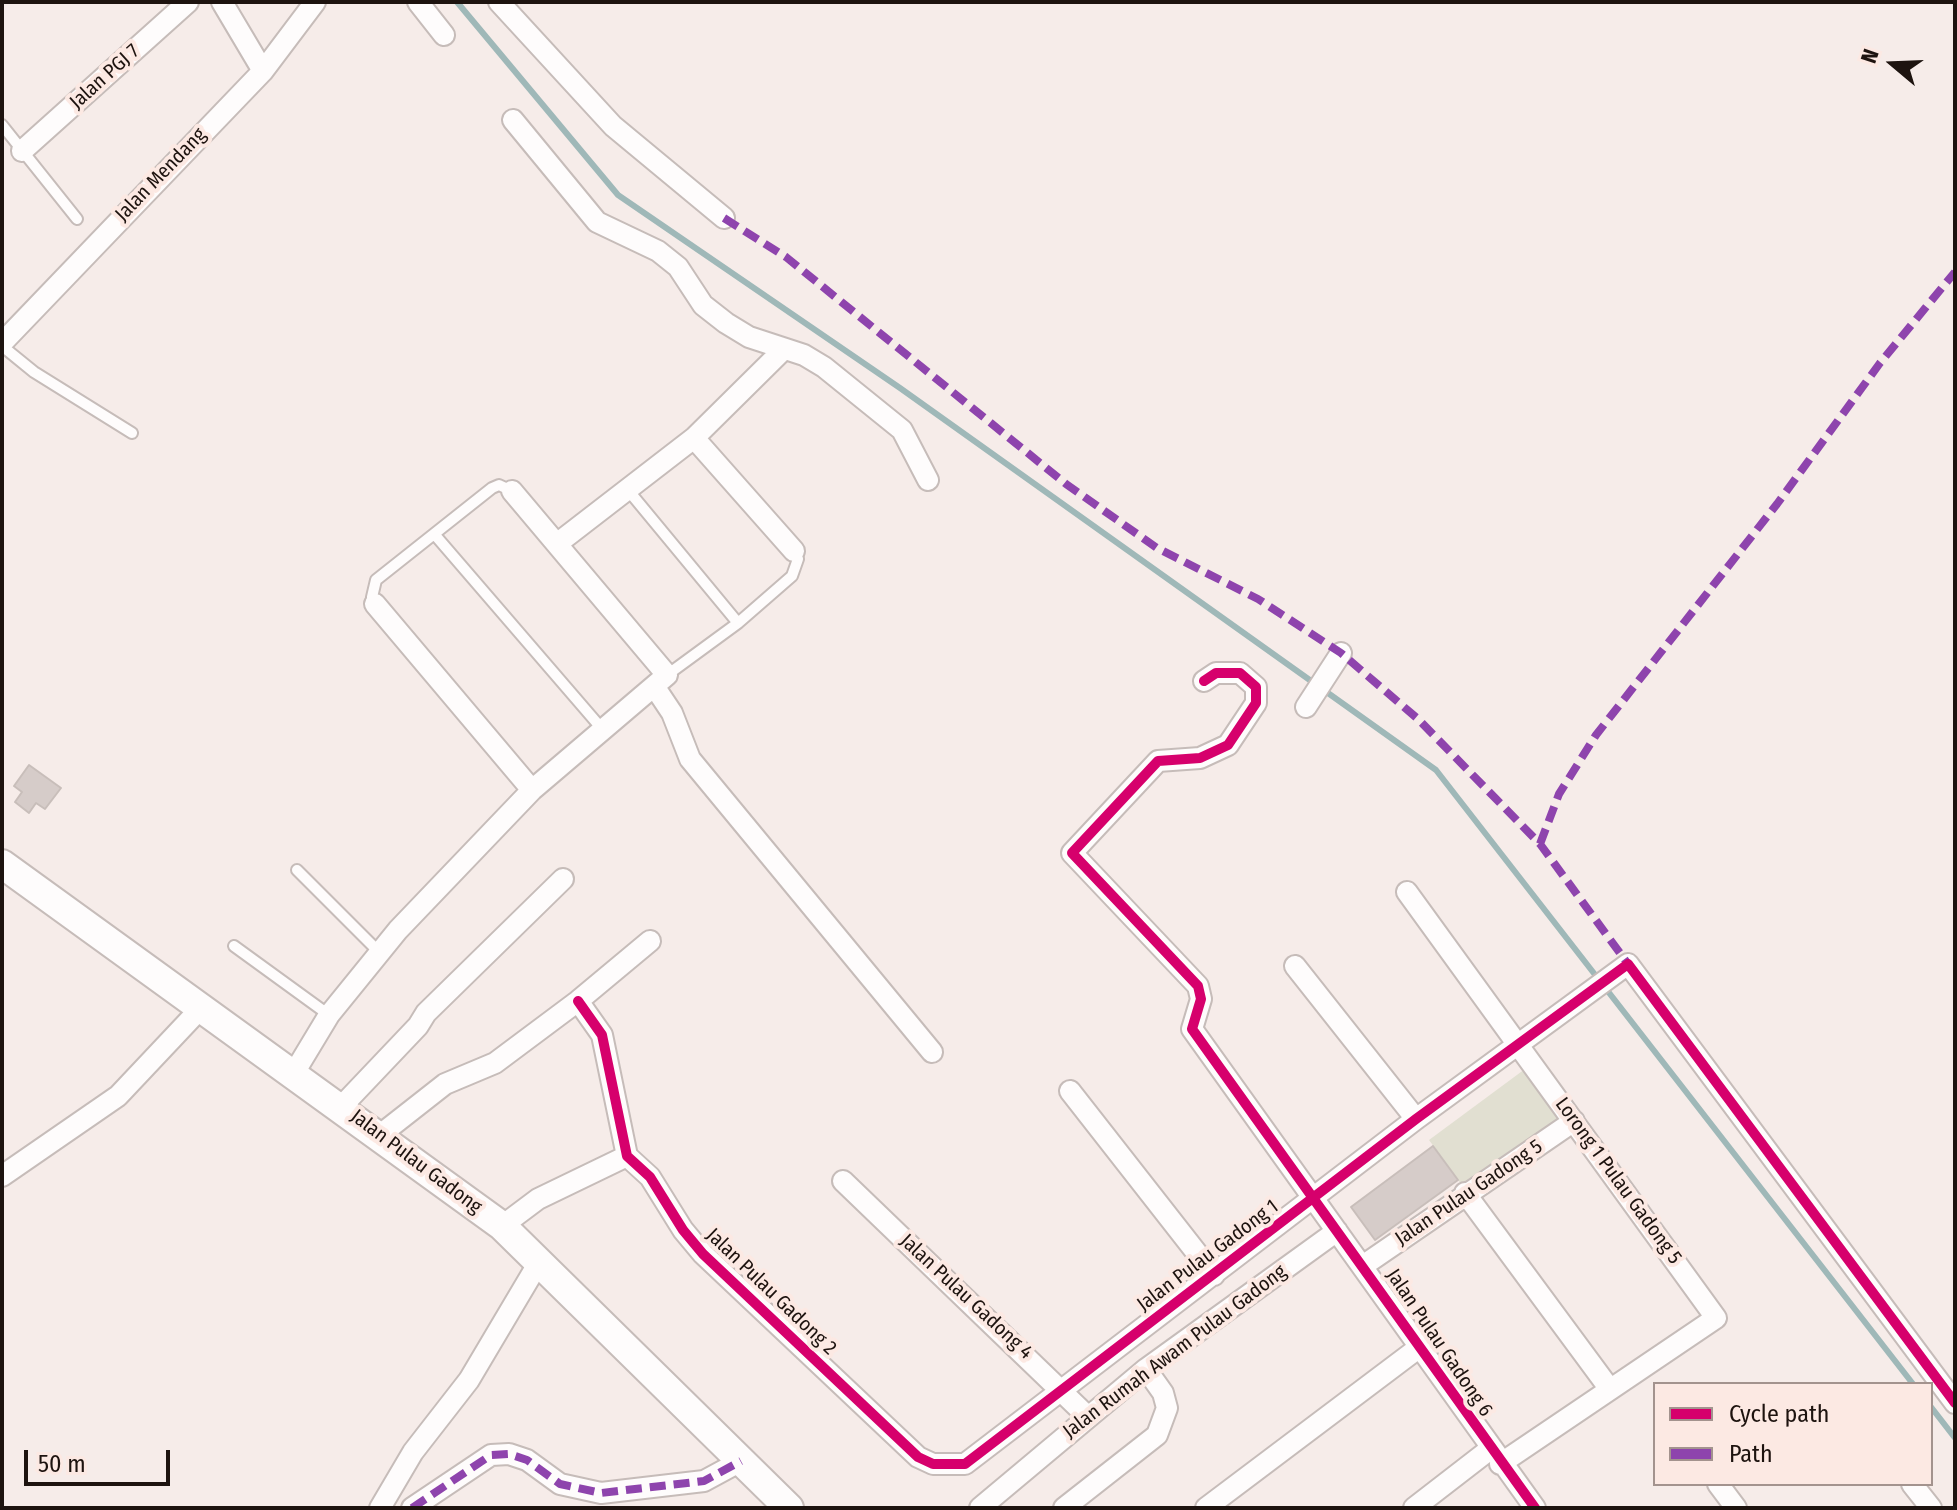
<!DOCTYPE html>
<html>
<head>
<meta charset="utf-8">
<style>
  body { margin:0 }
  #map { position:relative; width:1957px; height:1510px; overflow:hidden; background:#f6ece9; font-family:"Fira Sans Condensed",sans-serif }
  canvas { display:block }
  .frame { position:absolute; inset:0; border:4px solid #1d130f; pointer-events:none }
  .legend { position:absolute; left:1653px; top:1382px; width:280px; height:104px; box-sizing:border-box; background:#fce9e3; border:2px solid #a3938e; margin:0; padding:10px 14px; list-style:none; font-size:24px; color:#1d130f }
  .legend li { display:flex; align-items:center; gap:16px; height:40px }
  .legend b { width:40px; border:2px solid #a3938e }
  .north { position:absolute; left:1853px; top:24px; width:80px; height:80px; -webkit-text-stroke:6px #fce9e3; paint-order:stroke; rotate:289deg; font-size:22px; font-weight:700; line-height:32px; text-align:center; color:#1d130f }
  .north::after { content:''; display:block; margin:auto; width:28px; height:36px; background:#1d130f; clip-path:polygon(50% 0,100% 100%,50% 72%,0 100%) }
  .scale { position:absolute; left:24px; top:1450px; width:146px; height:36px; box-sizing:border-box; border:4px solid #1d130f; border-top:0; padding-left:10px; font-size:24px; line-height:28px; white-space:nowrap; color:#1d130f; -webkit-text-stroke:6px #fce9e3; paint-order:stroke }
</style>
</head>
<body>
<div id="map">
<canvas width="1957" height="1510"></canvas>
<div class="frame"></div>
<ul class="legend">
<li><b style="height:10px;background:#d6006c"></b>Cycle path</li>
<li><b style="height:10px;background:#8e44ad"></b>Path</li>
</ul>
<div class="north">N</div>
<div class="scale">50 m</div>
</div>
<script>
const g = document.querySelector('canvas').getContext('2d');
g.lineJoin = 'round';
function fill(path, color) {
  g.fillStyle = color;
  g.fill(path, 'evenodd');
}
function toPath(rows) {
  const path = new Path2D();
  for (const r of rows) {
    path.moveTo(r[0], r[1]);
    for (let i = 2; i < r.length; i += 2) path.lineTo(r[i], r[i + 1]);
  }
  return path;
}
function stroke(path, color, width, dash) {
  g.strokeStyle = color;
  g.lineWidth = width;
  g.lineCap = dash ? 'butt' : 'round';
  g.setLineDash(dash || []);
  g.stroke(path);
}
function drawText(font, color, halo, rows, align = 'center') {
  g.font = font + ' "Fira Sans Condensed",sans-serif';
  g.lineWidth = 8;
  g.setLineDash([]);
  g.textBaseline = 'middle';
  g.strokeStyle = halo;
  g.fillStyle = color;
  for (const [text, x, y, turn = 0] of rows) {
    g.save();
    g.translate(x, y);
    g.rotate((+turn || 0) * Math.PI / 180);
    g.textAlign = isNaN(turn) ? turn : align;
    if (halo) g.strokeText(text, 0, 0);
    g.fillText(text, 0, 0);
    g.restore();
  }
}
const green = toPath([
  [1525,1069,1560,1117,1464,1188,1429,1140]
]);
const stream = toPath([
  [457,2,618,195,900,388,1436,770,1913,1384],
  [1931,1407,1955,1438]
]);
const building = toPath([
  [29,765,61,788,45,809,36,803,29,813,15,802,22,792,14,786,29,765],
  [1433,1146,1458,1180,1375,1240,1351,1207,1433,1146]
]);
const service = toPath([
  [2,125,77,219],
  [2,346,34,372,132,433],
  [628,490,738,623],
  [435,535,603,730],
  [375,604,372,597,376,580,492,488,499,485,512,491],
  [667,675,738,623,792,576,798,559,794,551],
  [297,870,378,951],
  [234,946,329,1015]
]);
const minor = toPath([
  [222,2,263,71],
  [418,2,444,35],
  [499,2,613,126,724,218],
  [513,120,597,222,658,251,678,267,703,305,726,323,749,337,804,355,824,367,902,430,928,480],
  [22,151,188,2],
  [2,343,263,71,315,2],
  [694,438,794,551],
  [558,543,694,438,784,349],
  [375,604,532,790],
  [1204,681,1216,673,1240,673,1256,687,1256,703,1228,745,1200,758,1158,761,1072,853,1198,986,1201,999,1192,1029,1535,1508],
  [654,686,672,713,690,759,932,1052],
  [1306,707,1341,653],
  [1407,892,1716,1318,1500,1464],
  [1295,966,1416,1119],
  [578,1001,602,1035,627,1156,650,1177,683,1230,703,1254,918,1457,933,1464,965,1464,1416,1119,1628,964,1955,1403],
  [294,1073,329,1015,398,930,532,790,667,675,512,491],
  [1070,1091,1214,1275],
  [342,1106,418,1026,426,1013,563,879],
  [380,1135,445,1084,495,1063,578,1001,650,941],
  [2,1176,118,1096,200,1009],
  [843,1181,1086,1415],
  [1465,1193,1609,1388],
  [502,1226,538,1199,627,1156],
  [1364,1265,1574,1121],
  [1718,1484,1736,1508],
  [1912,1484,1931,1508],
  [380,1508,413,1452,469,1380,539,1262],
  [412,1508,491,1455,509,1454,527,1460,560,1484,601,1493,704,1481,741,1461],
  [980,1508,1146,1369,1337,1231],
  [1064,1508,1157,1435,1167,1408,1163,1393,1146,1369],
  [1206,1508,1421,1346],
  [1414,1508,1489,1450]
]);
const secondary = toPath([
  [2,864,502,1226,789,1508]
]);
const quiet = toPath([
  [724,218,786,257,1066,484,1157,548,1258,599,1341,653,1418,719,1540,844,1628,964],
  [1540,844,1559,794,1596,735,1777,504,1880,363,1955,272],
  [412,1508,491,1455,509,1454,527,1460,560,1484,601,1493,704,1481,741,1461]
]);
const cycleway = toPath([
  [1204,681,1216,673,1240,673,1256,687,1256,703,1228,745,1200,758,1158,761,1072,853,1198,986,1201,999,1192,1029,1535,1508],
  [578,1001,602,1035,627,1156,650,1177,683,1230,703,1254,918,1457,933,1464,965,1464,1416,1119,1628,964,1955,1403]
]);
const streetNames = [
  ["Jalan PGJ 7",105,77,-42],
  ["Jalan Mendang",161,175,-46],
  ["Jalan Pulau Gadong",416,1162,37],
  ["Lorong 1 Pulau Gadong 5",1618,1181,54],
  ["Jalan Pulau Gadong 5",1469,1193,-34],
  ["Jalan Pulau Gadong 1",1208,1256,-37],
  ["Jalan Pulau Gadong 2",771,1292,44],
  ["Jalan Pulau Gadong 4",966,1297,43],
  ["Jalan Pulau Gadong 6",1439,1343,56],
  ["Jalan Rumah Awam Pulau Gadong",1175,1352,-37]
];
fill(green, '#e1dfd1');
stroke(stream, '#9fb8b8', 6);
fill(building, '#d6ccc9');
stroke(building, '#c8beba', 2);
stroke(service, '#c6bcb9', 14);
stroke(minor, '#c6bcb9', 24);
stroke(secondary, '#c6bcb9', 32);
stroke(service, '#fefcfc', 10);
stroke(minor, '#fefcfc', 20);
stroke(secondary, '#fefcfc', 28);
stroke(quiet, '#8e44ad', 8, [16, 8]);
stroke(cycleway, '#d6006c', 10);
drawText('20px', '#1d130f', '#fce9e3', streetNames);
</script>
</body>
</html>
